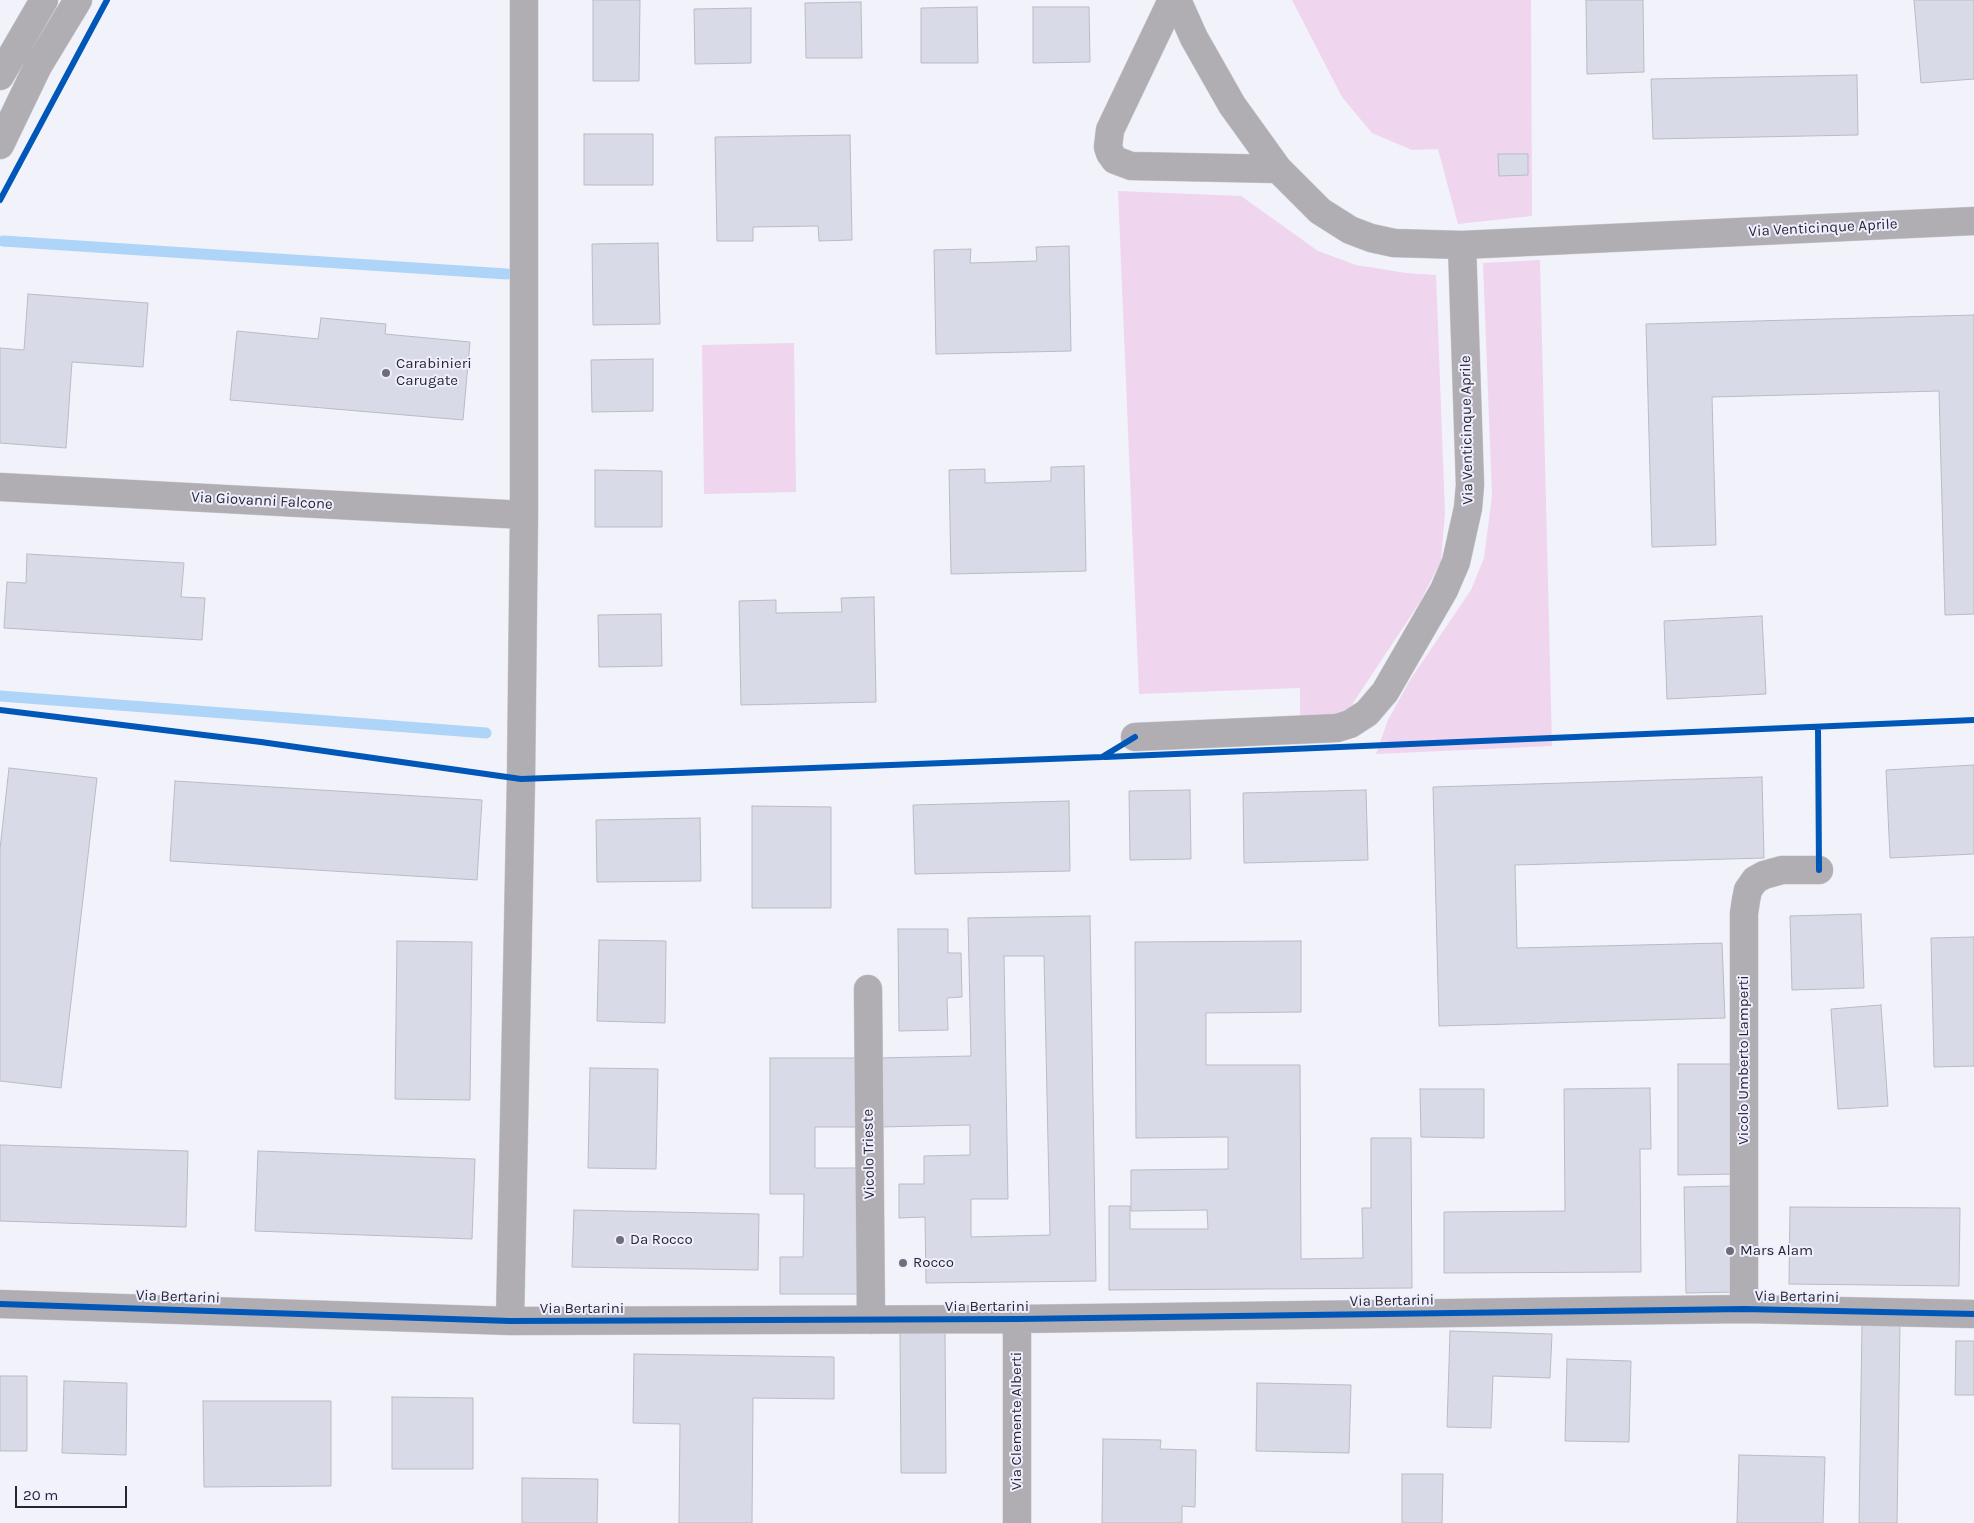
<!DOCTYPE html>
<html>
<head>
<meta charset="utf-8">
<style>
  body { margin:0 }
  #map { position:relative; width:1974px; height:1523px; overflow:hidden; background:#f2f2fb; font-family:Karla,sans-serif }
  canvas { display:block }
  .scale { position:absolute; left:15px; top:1486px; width:112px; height:22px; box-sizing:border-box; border:2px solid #282731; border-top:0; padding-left:6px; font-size:15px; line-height:18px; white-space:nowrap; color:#282731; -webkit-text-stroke:4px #efeeff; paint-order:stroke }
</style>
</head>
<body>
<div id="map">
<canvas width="1974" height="1523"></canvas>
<div class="scale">20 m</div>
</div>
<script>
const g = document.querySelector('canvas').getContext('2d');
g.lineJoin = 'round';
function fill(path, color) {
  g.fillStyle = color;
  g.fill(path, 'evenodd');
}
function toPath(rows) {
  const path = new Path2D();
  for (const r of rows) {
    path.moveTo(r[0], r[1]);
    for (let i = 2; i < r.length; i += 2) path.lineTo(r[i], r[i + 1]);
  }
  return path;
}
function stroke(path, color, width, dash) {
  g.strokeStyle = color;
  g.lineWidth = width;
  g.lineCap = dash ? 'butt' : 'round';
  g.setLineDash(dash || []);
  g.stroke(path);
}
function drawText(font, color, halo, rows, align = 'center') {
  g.font = font + ' Karla,sans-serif';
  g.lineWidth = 4;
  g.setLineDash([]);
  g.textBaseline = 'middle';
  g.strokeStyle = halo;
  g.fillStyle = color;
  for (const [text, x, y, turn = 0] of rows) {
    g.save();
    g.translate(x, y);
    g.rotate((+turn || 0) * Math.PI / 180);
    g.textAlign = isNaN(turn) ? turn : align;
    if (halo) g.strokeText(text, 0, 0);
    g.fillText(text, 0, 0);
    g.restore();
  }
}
const green = toPath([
  [1292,0,1531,0,1532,216,1458,224,1438,149,1412,150,1372,133,1342,97],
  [1118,191,1241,196,1318,251,1356,265,1406,273,1436,275,1445,513,1441,561,1420,602,1345,715,1300,716,1300,688,1139,694],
  [1540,260,1552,746,1376,754,1388,720,1410,680,1471,590,1484,558,1492,496,1483,263],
  [794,343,796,492,704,494,702,345]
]);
const stream = toPath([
  [3,241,507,274],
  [0,696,486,733]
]);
const building = toPath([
  [593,0,640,0,639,81,593,81,593,0],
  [1586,0,1643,0,1644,72,1587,74,1586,0],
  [1914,0,1974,0,1974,79,1921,83,1914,0],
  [861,2,862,58,806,58,805,3,861,2],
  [977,7,978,63,921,63,921,8,977,7],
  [1033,7,1089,7,1090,62,1033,63,1033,7],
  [751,8,751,63,695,64,694,9,751,8],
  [1857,75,1858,135,1653,139,1651,79,1857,75],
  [584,134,653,134,653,185,584,185,584,134],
  [850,135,852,240,819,241,818,226,753,227,753,241,717,241,715,137,850,135],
  [1498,154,1528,154,1528,175,1499,176,1498,154],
  [658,243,660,324,593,325,592,244,658,243],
  [1069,246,1071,351,936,354,934,250,971,249,970,263,1037,261,1036,247,1069,246],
  [28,294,148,303,143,367,72,362,66,448,0,443,0,348,24,350,28,294],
  [1974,315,1974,614,1945,615,1939,391,1712,397,1716,545,1652,547,1646,324,1974,315],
  [321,318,386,324,385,334,470,342,463,420,230,400,237,331,318,339,321,318],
  [653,359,653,411,592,412,591,360,653,359],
  [1084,466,1086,571,951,574,949,470,985,469,985,483,1051,481,1051,467,1084,466],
  [595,470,662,471,662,527,595,527,595,470],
  [27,554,184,563,181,597,205,598,202,640,4,628,7,582,26,583,27,554],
  [874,597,876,702,741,705,739,601,776,600,776,613,842,612,841,598,874,597],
  [661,614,662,666,599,667,598,615,661,614],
  [1762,616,1766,694,1667,699,1664,621,1762,616],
  [1974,765,1974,854,1890,858,1886,770,1974,765],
  [9,768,97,778,61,1088,0,1081,0,849,9,768],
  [1762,777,1764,858,1515,865,1517,948,1722,943,1725,1018,1439,1026,1433,787,1762,777],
  [175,781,482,800,477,880,170,861,175,781],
  [1190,790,1191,859,1130,860,1129,791,1190,790],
  [1366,790,1368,860,1244,863,1243,793,1366,790],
  [1069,801,1070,871,915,874,913,805,1069,801],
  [752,806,831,807,831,908,752,908,752,806],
  [700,818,701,881,597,882,596,820,700,818],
  [1861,914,1864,988,1792,990,1790,916,1861,914],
  [1090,916,1096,1281,926,1283,925,1217,899,1218,899,1184,924,1184,924,1156,970,1155,970,1125,880,1127,878,1058,971,1056,968,918,1090,916],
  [1004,956,1044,956,1050,1235,971,1237,971,1199,1008,1199,1004,956],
  [898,929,948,929,948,953,961,953,962,997,947,998,948,1030,899,1031,898,929],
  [1974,937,1974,1066,1934,1067,1931,938,1974,937],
  [599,940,666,941,665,1023,597,1021,599,940],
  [397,941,472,942,470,1100,395,1099,397,941],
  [1301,941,1301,1012,1206,1013,1206,1065,1300,1065,1301,1259,1363,1258,1362,1208,1371,1208,1371,1138,1411,1138,1412,1288,1109,1290,1109,1206,1130,1206,1130,1229,1208,1229,1207,1210,1131,1211,1131,1170,1228,1169,1228,1137,1136,1138,1135,942,1301,941],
  [1881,1005,1888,1106,1838,1109,1831,1009,1881,1005],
  [770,1058,858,1058,858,1127,815,1127,815,1168,863,1168,862,1294,780,1294,780,1257,803,1257,804,1194,770,1194,770,1058],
  [1678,1064,1735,1064,1736,1174,1678,1175,1678,1064],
  [590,1068,658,1069,656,1169,588,1168,590,1068],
  [1650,1088,1651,1149,1640,1149,1641,1272,1444,1273,1444,1212,1565,1211,1564,1089,1650,1088],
  [1420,1089,1484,1089,1484,1138,1421,1137,1420,1089],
  [0,1145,188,1151,186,1227,0,1221,0,1145],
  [258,1151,475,1159,472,1239,255,1231,258,1151],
  [1734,1186,1736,1292,1686,1293,1684,1187,1734,1186],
  [1790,1207,1960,1208,1959,1286,1789,1284,1790,1207],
  [574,1210,759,1214,758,1270,572,1267,574,1210],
  [1862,1324,1900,1324,1897,1523,1859,1523,1862,1324],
  [1450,1331,1552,1334,1550,1378,1493,1376,1491,1428,1447,1427,1450,1331],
  [900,1332,945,1332,946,1473,901,1473,900,1332],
  [1956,1341,1974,1341,1974,1395,1955,1395,1956,1341],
  [634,1354,834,1357,834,1399,753,1398,752,1523,679,1523,680,1424,633,1423,634,1354],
  [1567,1359,1631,1361,1629,1442,1565,1441,1567,1359],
  [0,1376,27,1376,27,1451,0,1451,0,1376],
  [64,1381,127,1383,126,1455,62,1453,64,1381],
  [1257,1383,1351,1385,1349,1453,1256,1451,1257,1383],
  [392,1397,473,1398,473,1469,392,1469,392,1397],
  [203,1401,331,1401,331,1486,204,1487,203,1401],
  [1103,1439,1161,1440,1160,1449,1196,1450,1195,1507,1182,1506,1182,1523,1102,1523,1103,1439],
  [1739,1455,1825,1457,1823,1523,1737,1523,1739,1455],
  [1402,1474,1443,1474,1442,1523,1402,1523,1402,1474],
  [522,1478,598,1479,597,1523,522,1523,522,1478]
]);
const minor = toPath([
  [1172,0,1110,130,1108,147,1110,153,1115,160,1131,166,1278,169],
  [1177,0,1194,38,1232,105,1278,169,1320,211,1350,230,1371,238,1394,243,1462,245,1974,221],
  [0,76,44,0],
  [0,145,38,66,78,0],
  [0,487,524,515],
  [1135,737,1337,728,1350,724,1367,713,1385,692,1444,590,1456,562,1468,508,1470,485,1462,245],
  [868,989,871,1320],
  [0,1304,510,1321,1017,1319,1744,1309,1974,1314],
  [1744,1309,1744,913,1746,900,1748,890,1755,880,1764,875,1782,870,1819,870],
  [510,1321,521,779,524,515,524,0],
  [1017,1523,1017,1319]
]);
const cycleway = toPath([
  [0,200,107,0],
  [0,710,261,742,521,779,1102,757,1135,737],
  [1818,727,1819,870],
  [1105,757,1974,720],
  [0,1304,510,1321,1017,1319,1744,1309,1974,1314]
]);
const markers = [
  [386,373,5,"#6f6e78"],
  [620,1240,5,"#6f6e78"],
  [1730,1251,5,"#6f6e78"],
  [903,1263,5,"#6f6e78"]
];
const streetNames = [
  ["Via Venticinque Aprile",1823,228,-3],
  ["Via Venticinque Aprile",1467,430,-91],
  ["Via Giovanni Falcone",262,501,3],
  ["Vicolo Umberto Lamperti",1744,1060,-90],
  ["Vicolo Trieste",869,1154,-91],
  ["Via Bertarini",178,1297,2],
  ["Via Bertarini",1797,1297,1],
  ["Via Bertarini",1392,1301,-1],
  ["Via Bertarini",987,1307],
  ["Via Bertarini",582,1309],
  ["Via Clemente Alberti",1017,1421,-90]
];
const poiNames = [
  ["Carabinieri",396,364],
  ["Carugate",396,381],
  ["Da Rocco",630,1240],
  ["Mars Alam",1740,1251],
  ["Rocco",913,1263]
];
fill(green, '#efd5ee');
stroke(stream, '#aed5f8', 11);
fill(building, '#d8dbe7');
stroke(building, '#b9bbc3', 1);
stroke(minor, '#ceced6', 29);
stroke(minor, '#b0aeb3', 28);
stroke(cycleway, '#0057b8', 6);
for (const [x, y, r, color] of markers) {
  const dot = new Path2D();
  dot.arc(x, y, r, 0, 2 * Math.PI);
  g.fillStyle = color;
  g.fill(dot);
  stroke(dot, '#efeeff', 2);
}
drawText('15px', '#282731', '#efeeff', streetNames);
drawText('15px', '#282731', '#efeeff', poiNames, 'left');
</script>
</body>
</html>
